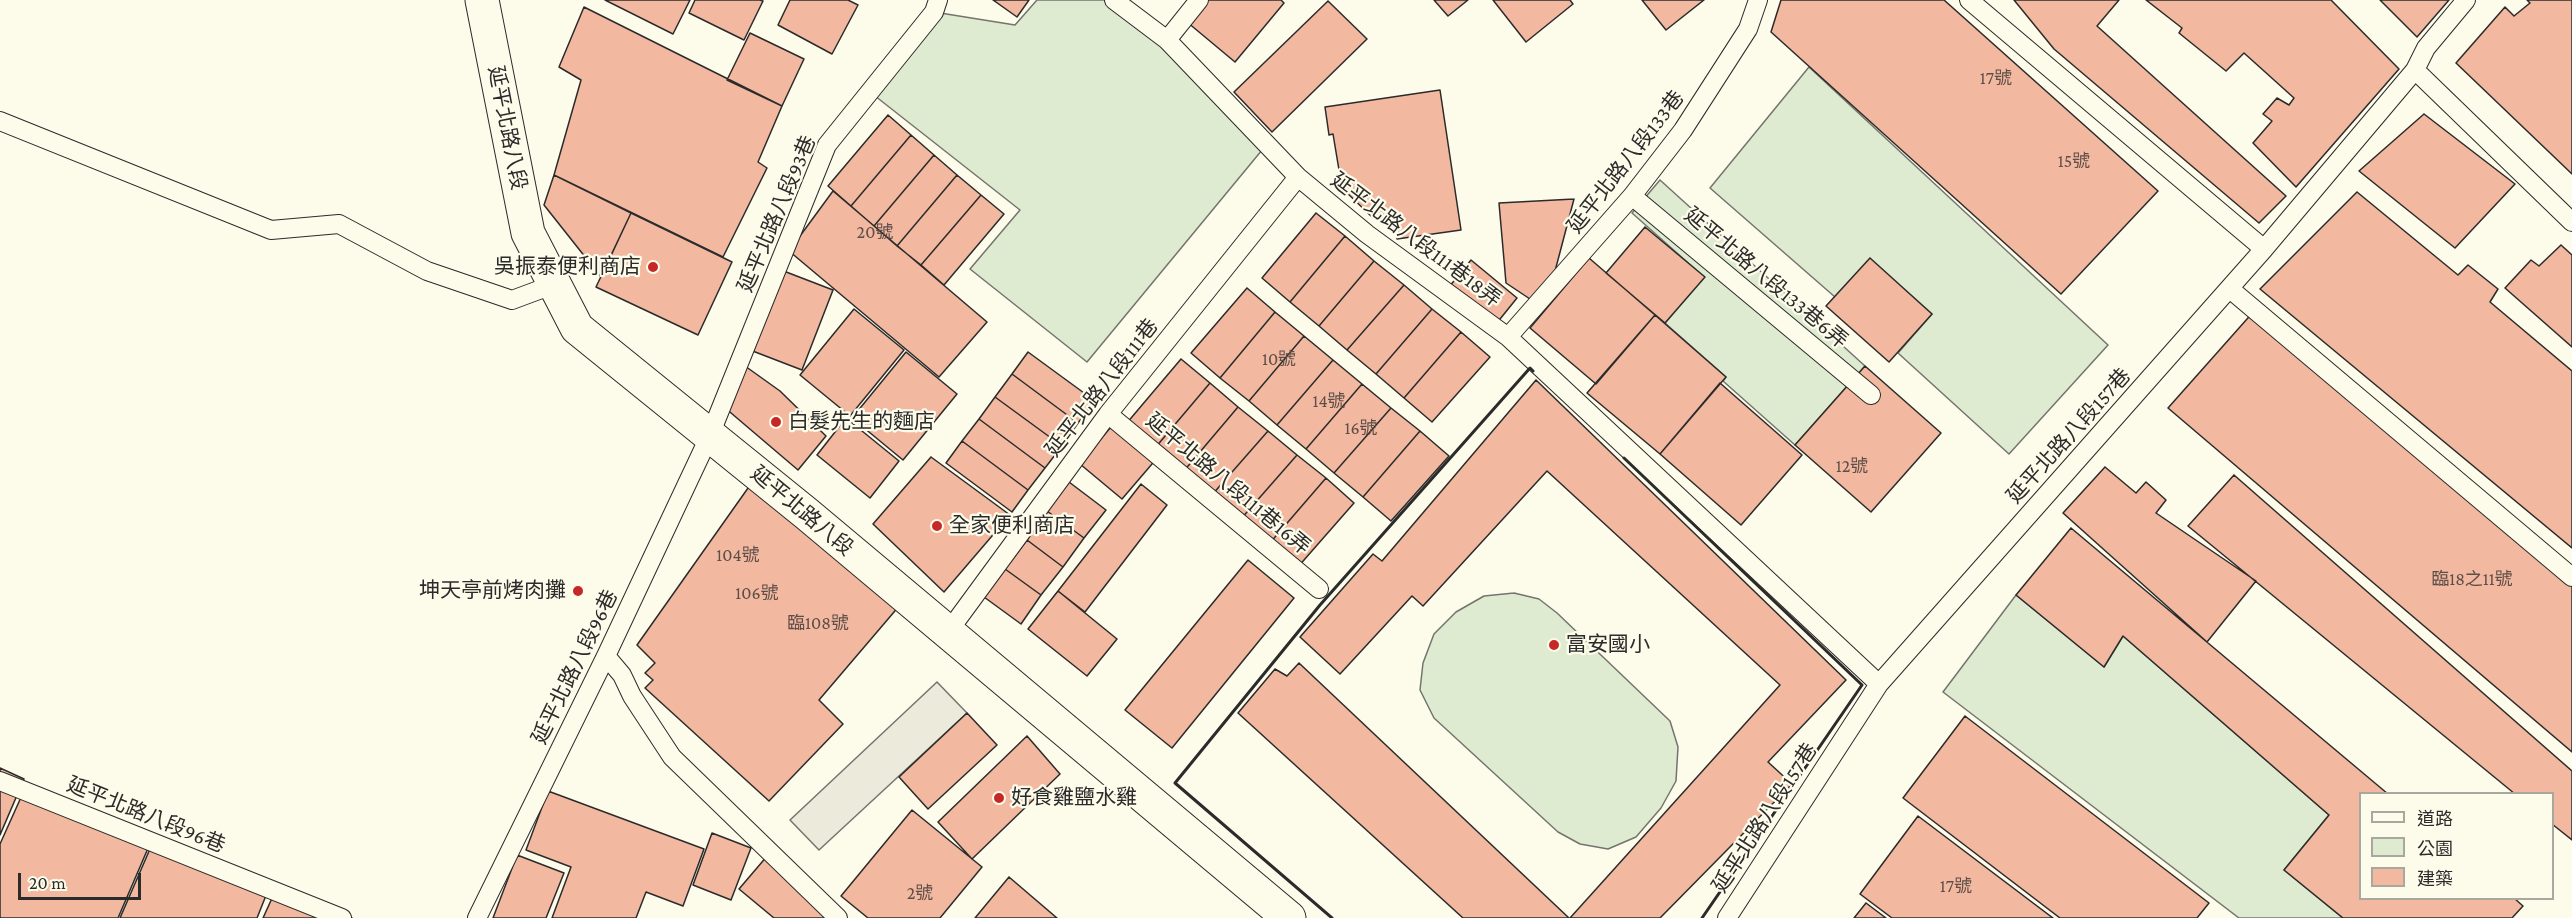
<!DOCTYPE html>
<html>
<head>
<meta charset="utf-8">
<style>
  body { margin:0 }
  #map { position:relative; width:2572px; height:918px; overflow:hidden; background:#fdfbea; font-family:"Crimson Pro","Noto Sans TC",serif }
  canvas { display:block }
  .legend { position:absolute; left:2359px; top:792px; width:195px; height:108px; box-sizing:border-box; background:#fdfbea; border:2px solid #a9a89e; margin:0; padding:8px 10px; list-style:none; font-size:18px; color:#2b2b2b }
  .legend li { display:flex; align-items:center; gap:12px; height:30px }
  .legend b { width:30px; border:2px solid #a9a89e }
  .scale { position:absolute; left:18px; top:873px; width:123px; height:27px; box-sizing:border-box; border:3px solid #2b2b2b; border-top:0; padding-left:8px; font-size:18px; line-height:21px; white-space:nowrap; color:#2b2b2b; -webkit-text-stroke:4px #fdfbea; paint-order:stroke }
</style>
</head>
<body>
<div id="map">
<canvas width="2572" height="918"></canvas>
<ul class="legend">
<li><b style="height:8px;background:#fdfbea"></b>道路</li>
<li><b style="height:16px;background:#deebd1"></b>公園</li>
<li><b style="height:16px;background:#f2b8a0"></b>建築</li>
</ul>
<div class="scale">20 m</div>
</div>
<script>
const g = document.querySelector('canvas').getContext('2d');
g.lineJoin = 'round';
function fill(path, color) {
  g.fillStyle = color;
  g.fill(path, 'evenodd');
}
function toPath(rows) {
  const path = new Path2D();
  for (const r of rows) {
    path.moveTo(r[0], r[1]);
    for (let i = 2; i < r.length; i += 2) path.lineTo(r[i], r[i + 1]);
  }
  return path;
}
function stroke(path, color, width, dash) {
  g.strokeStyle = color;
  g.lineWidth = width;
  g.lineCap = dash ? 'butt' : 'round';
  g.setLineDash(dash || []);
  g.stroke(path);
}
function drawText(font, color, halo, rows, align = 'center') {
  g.font = font + ' "Crimson Pro","Noto Sans TC",serif';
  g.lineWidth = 4.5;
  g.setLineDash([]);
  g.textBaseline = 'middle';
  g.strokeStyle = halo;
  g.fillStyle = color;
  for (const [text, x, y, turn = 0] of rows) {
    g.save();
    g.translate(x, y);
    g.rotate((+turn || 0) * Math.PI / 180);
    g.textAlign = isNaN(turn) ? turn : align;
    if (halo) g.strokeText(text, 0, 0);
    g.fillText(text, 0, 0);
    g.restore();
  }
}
const green = toPath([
  [1037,0,1114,0,1267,144,1087,362,970,269,1020,210,870,92,934,12,1015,25,1037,0],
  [1809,67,2108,345,2009,454,1898,353,1932,314,1870,259,1835,297,1710,188,1809,67],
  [1660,180,1865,366,1795,445,1723,381,1726,377,1665,323,1704,277,1632,213,1660,180],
  [1514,593,1539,599,1557,613,1670,721,1678,747,1676,781,1661,808,1636,837,1608,849,1580,844,1558,832,1434,718,1420,690,1423,663,1434,634,1456,612,1484,596,1514,593],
  [2016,595,2104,667,2123,636,2329,815,2284,870,2343,918,2239,918,1943,692,2016,595]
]);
const parking = toPath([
  [937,682,967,713,819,850,790,820,937,682]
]);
const building = toPath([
  [605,0,690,0,673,34,605,0],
  [695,0,760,0,763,1,744,40,689,13,695,0],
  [790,0,848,0,858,5,832,54,778,25,790,0],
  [993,0,1029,0,1017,17,993,0],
  [1206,0,1281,0,1284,3,1235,62,1187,22,1206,0],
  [1434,0,1468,0,1448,16,1434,0],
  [1493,0,1570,0,1573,4,1526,42,1493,0],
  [1642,0,1704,0,1666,30,1642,0],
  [1781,0,1944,0,2158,191,2061,294,1771,32,1781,0],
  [2014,0,2119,0,2097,26,2286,196,2259,223,2054,49,2014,0],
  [2146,0,2331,0,2399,69,2296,187,2253,143,2272,121,2263,114,2277,98,2289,105,2294,98,2244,53,2226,71,2179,33,2182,28,2146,0],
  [2380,0,2449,0,2417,37,2380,0],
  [2527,0,2572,0,2572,174,2456,63,2505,7,2514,16,2530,3,2527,0],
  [1328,1,1367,39,1272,132,1234,92,1328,1],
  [584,7,782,106,758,162,767,168,723,257,554,175,581,80,559,67,584,7],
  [750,33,804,59,782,106,727,80,750,33],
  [1440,90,1461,230,1397,239,1393,215,1373,218,1342,188,1333,134,1329,135,1325,107,1440,90],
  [2424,114,2515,184,2455,248,2359,171,2424,114],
  [888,115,911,135,851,206,828,186,888,115],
  [911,135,934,155,874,226,851,206,911,135],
  [934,155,957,175,897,246,874,226,934,155],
  [554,175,631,213,601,277,544,205,554,175],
  [957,175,981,195,921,265,897,246,957,175],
  [833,191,987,322,939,377,789,251,833,191],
  [2357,192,2458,275,2468,265,2498,289,2490,302,2572,371,2572,548,2260,289,2357,192],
  [981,195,1004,214,944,285,921,265,981,195],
  [1574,199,1554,275,1530,299,1506,283,1499,203,1574,199],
  [631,213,732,262,698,335,596,287,631,213],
  [1316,213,1345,236,1290,302,1262,278,1316,213],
  [1645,227,1705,277,1665,323,1606,273,1645,227],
  [1345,236,1374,261,1319,326,1290,302,1345,236],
  [2561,245,2572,255,2572,347,2505,288,2531,260,2539,266,2561,245],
  [1589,258,1655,315,1596,384,1530,328,1589,258],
  [1870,258,1932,314,1889,362,1826,306,1870,258],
  [1471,260,1517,298,1496,324,1449,287,1471,260],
  [1374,261,1404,285,1347,350,1319,326,1374,261],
  [781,270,833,290,802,370,750,350,781,270],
  [1404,285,1432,309,1376,374,1347,350,1404,285],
  [1247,288,1275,312,1220,378,1191,353,1247,288],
  [854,309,904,350,850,416,800,375,854,309],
  [1432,309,1461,332,1404,398,1376,374,1432,309],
  [2255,310,2572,577,2572,752,2168,408,2255,310],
  [1275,312,1304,336,1249,401,1220,378,1275,312],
  [1655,315,1726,377,1660,454,1587,393,1655,315],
  [1461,332,1490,357,1432,422,1404,398,1461,332],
  [1304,336,1333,360,1277,425,1249,401,1304,336],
  [906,352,957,394,903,460,852,418,906,352],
  [1028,352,1095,401,1078,423,1012,374,1028,352],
  [1181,359,1210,383,1155,448,1126,424,1181,359],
  [1333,360,1362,384,1306,449,1277,425,1333,360],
  [745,366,780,391,826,436,798,470,724,407,745,366],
  [1865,366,1941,433,1871,512,1795,445,1865,366],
  [1012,374,1078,423,1062,446,995,397,1012,374],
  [1536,380,1846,680,1768,762,1792,784,1660,918,1570,918,1780,685,1547,471,1423,606,1412,596,1340,674,1300,637,1373,554,1382,561,1536,380],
  [1210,383,1238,407,1183,472,1155,448,1210,383],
  [1720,383,1802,455,1741,525,1660,454,1720,383],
  [1362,384,1391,408,1334,473,1306,449,1362,384],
  [995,397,1062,446,1045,468,979,419,995,397],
  [1238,407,1268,431,1211,496,1183,472,1238,407],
  [1391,408,1420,431,1363,497,1334,473,1391,408],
  [846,418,899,461,870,498,817,455,846,418],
  [979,419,1045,468,1028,490,962,441,979,419],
  [1115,422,1158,457,1122,499,1080,464,1115,422],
  [1268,431,1297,455,1240,520,1211,496,1268,431],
  [1420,431,1449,456,1391,521,1363,497,1420,431],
  [962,441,1028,490,1012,512,946,463,962,441],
  [1297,455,1326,478,1269,544,1240,520,1297,455],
  [931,457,1010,515,944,592,873,524,931,457],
  [2105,467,2136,493,2146,482,2166,500,2156,513,2256,581,2207,642,2063,513,2105,467],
  [2234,475,2572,771,2572,840,2552,824,2552,794,2515,794,2188,526,2234,475],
  [1326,478,1354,503,1297,568,1269,544,1326,478],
  [753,481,900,605,819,700,843,724,769,801,645,688,653,680,645,673,655,663,637,645,753,481],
  [1069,482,1106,510,1084,538,1047,511,1069,482],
  [1141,484,1167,505,1085,612,1058,591,1141,484],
  [1047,511,1084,538,1063,567,1027,540,1047,511],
  [2071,528,2388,794,2360,794,2360,898,2514,898,2523,906,2512,918,2343,918,2284,870,2329,815,2123,636,2104,667,2016,595,2071,528],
  [1027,540,1063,567,1041,595,1005,569,1027,540],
  [1248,560,1294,598,1172,748,1125,710,1248,560],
  [1005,569,1041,595,1021,624,984,597,1005,569],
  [1058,591,1117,639,1087,676,1028,629,1058,591],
  [1299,663,1569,918,1463,918,1238,713,1275,669,1287,676,1299,663],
  [967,713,997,745,928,809,899,777,967,713],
  [1965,716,2209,903,2197,918,2060,918,1903,798,1965,716],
  [1027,736,1060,774,972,859,938,822,1027,736],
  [0,768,24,779,0,835,0,768],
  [27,784,152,839,118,918,0,918,0,844,27,784],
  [548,791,704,849,683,906,646,892,636,918,552,918,571,867,526,850,548,791],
  [912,810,982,867,940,918,868,918,841,896,912,810],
  [1918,816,2053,918,1892,918,1860,894,1918,816],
  [712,833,751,848,731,900,693,885,712,833],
  [153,842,267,893,257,918,120,918,153,842],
  [517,855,564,873,546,918,493,918,517,855],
  [768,855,843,918,774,918,739,889,768,855],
  [1009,877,1057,918,975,918,1009,877],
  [278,885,352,918,263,918,278,885],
  [1866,903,1886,918,1854,918,1866,903]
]);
const lane = toPath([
  [1114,0,1167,40,1298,177,1367,234,1508,337,1879,684],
  [1969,0,2264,249],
  [1167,40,1199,0],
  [2415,70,2572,222],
  [0,121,271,230,339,224,427,271,512,300,555,284],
  [1632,196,1871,395],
  [2230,289,2572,577],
  [1508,337,1632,196,1683,130,1748,29,1758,0],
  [1108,414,1319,589],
  [948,632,1108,414,1298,177],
  [606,656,622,675,632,696,672,757,838,918],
  [0,781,342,918],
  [477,918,606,656,710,435,827,145,934,12,938,0],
  [1727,918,1879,684,2264,249,2415,70,2426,48,2466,0]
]);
const secondary = toPath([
  [482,0,528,233,577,328,807,514,1289,918]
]);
const wall = toPath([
  [1624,458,1862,685,1702,918],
  [1332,918,1175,783,1320,605,1530,368,1533,371]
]);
const markers = [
  [653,267,6,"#c62828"],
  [776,422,6,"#c62828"],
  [937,526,6,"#c62828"],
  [578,591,6,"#c62828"],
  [1554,645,6,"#c62828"],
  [999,798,6,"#c62828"]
];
const numberNames = [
  ["17號",1996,78],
  ["15號",2074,161],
  ["20號",875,232],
  ["10號",1279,359],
  ["14號",1329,401],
  ["16號",1361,428],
  ["12號",1852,466],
  ["104號",738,555],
  ["臨18之11號",2472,579],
  ["106號",757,593],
  ["臨108號",818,623],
  ["17號",1956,886],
  ["2號",920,893]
];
const streetNames = [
  ["延平北路八段",507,128,79],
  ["延平北路八段133巷",1626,162,-52],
  ["延平北路八段93巷",777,214,-67],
  ["延平北路八段111巷18弄",1416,240,37],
  ["延平北路八段133巷6弄",1766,278,40],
  ["延平北路八段111巷",1102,388,-52],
  ["延平北路八段157巷",2069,436,-48],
  ["延平北路八段111巷16弄",1228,484,40],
  ["延平北路八段",802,511,40],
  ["延平北路八段96巷",575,667,-64],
  ["延平北路八段96巷",146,815,22],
  ["延平北路八段157巷",1765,818,-57]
];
const poiNames = [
  ["吳振泰便利商店",641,267,"right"],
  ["白髮先生的麵店",788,422],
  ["全家便利商店",949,526],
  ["坤天亭前烤肉攤",566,591,"right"],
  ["富安國小",1566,645],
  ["好食雞鹽水雞",1011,798]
];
fill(green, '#deebd1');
stroke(green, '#74746e', 1.5);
fill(parking, '#eceadb');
stroke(parking, '#74746e', 1.5);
fill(building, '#f2b8a0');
stroke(building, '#2b2b2b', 1.5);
stroke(lane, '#2b2b2b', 20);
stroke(secondary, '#2b2b2b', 35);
stroke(lane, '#fdfbea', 18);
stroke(secondary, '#fdfbea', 33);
stroke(wall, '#2b2b2b', 3);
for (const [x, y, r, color] of markers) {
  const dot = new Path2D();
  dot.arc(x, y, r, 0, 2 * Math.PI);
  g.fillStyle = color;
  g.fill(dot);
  stroke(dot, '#fdfbea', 2);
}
drawText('18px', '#5d4e48', null, numberNames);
drawText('21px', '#2b2b2b', '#fdfbea', streetNames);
drawText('21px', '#2b2b2b', '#fdfbea', poiNames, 'left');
</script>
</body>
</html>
